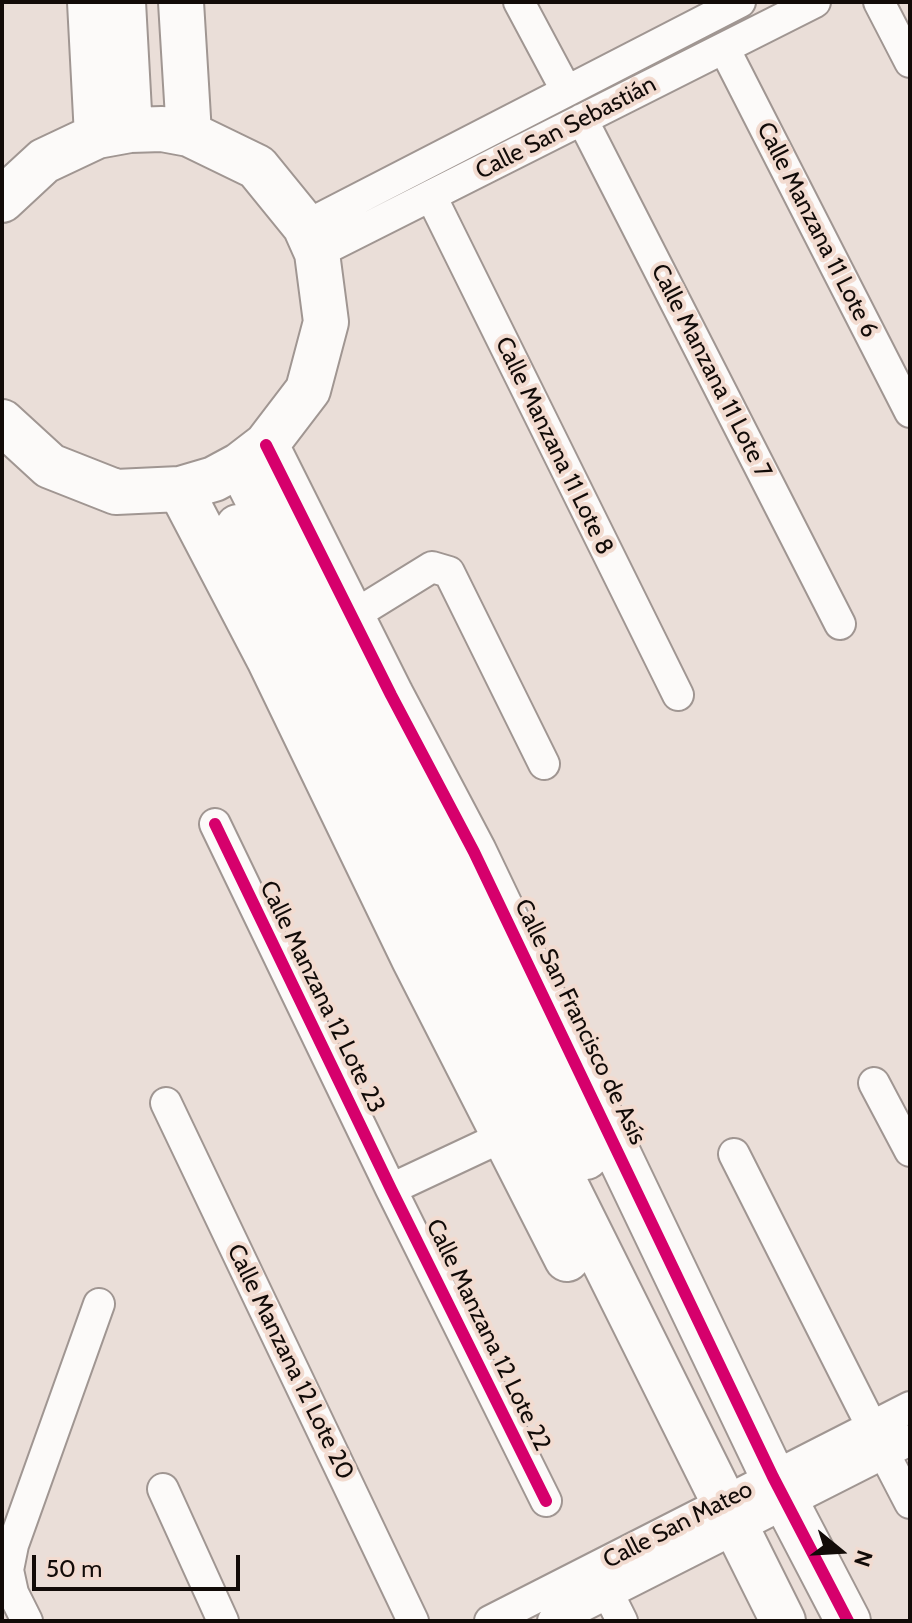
<!DOCTYPE html>
<html>
<head>
<meta charset="utf-8">
<style>
  body { margin:0 }
  #map { position:relative; width:912px; height:1623px; overflow:hidden; background:#eaded8; font-family:Cabin,sans-serif }
  canvas { display:block }
  .frame { position:absolute; inset:0; border:4px solid #120b08; pointer-events:none }
  .north { position:absolute; left:800px; top:1511px; width:80px; height:80px; -webkit-text-stroke:6px #f2dbd0; paint-order:stroke; rotate:108deg; font-size:22px; font-weight:700; line-height:32px; text-align:center; color:#120b08 }
  .north::after { content:''; display:block; margin:auto; width:28px; height:36px; background:#120b08; clip-path:polygon(50% 0,100% 100%,50% 72%,0 100%) }
  .scale { position:absolute; left:32px; top:1555px; width:208px; height:36px; box-sizing:border-box; border:4px solid #120b08; border-top:0; padding-left:10px; font-size:24px; line-height:28px; white-space:nowrap; color:#120b08; -webkit-text-stroke:6px #f2dbd0; paint-order:stroke }
</style>
</head>
<body>
<div id="map">
<canvas width="912" height="1623"></canvas>
<div class="frame"></div>
<div class="north">N</div>
<div class="scale">50 m</div>
</div>
<script>
const g = document.querySelector('canvas').getContext('2d');
g.lineJoin = 'round';
function toPath(rows) {
  const path = new Path2D();
  for (const r of rows) {
    path.moveTo(r[0], r[1]);
    for (let i = 2; i < r.length; i += 2) path.lineTo(r[i], r[i + 1]);
  }
  return path;
}
function stroke(path, color, width, dash) {
  g.strokeStyle = color;
  g.lineWidth = width;
  g.lineCap = dash ? 'butt' : 'round';
  g.setLineDash(dash || []);
  g.stroke(path);
}
function drawText(font, color, halo, rows, align = 'center') {
  g.font = font + ' Cabin,sans-serif';
  g.lineWidth = 8;
  g.setLineDash([]);
  g.textBaseline = 'middle';
  g.strokeStyle = halo;
  g.fillStyle = color;
  for (const [text, x, y, turn = 0] of rows) {
    g.save();
    g.translate(x, y);
    g.rotate((+turn || 0) * Math.PI / 180);
    g.textAlign = isNaN(turn) ? turn : align;
    if (halo) g.strokeText(text, 0, 0);
    g.fillText(text, 0, 0);
    g.restore();
  }
}
const street = toPath([
  [519,2,566,90],
  [879,2,910,62],
  [724,48,910,412],
  [582,119,840,624],
  [431,196,678,695],
  [305,226,740,2],
  [317,253,815,2],
  [351,617,432,567,449,572,544,764],
  [215,824,391,1189,546,1501],
  [874,1083,910,1151],
  [166,1103,413,1621],
  [734,1154,872,1427],
  [391,1189,504,1136],
  [884,1453,910,1503],
  [163,1489,223,1621],
  [608,1593,622,1621],
  [27,1621,13,1593,8,1570,13,1545,99,1304],
  [490,1621,910,1407],
  [553,1621,910,1440]
]);
const secondary = toPath([
  [90,2,97,136],
  [123,2,130,130],
  [181,2,189,134],
  [2,200,44,161,97,136,130,130,162,129,189,134,257,167,305,226,317,253,326,322,308,390,266,445,240,465,214,479,180,489,116,492,50,466,2,422],
  [266,445,391,695,474,852,773,1477,848,1621],
  [240,465,455,889,586,1157],
  [180,489,269,659,414,959,567,1259],
  [238,527,783,1621]
]);
const cycleway = toPath([
  [266,445,391,695,474,852,773,1477,848,1621],
  [215,824,391,1189,546,1501]
]);
const streetNames = [
  ["Calle San Sebastián",566,128,-27],
  ["Calle Manzana 11 Lote 6",817,230,63],
  ["Calle Manzana 11 Lote 7",711,371,63],
  ["Calle Manzana 11 Lote 8",554,446,64],
  ["Calle Manzana 12 Lote 23",322,997,64],
  ["Calle San Francisco de Asís",580,1022,64],
  ["Calle Manzana 12 Lote 22",488,1335,64],
  ["Calle Manzana 12 Lote 20",290,1362,64],
  ["Calle San Mateo",678,1525,-27]
];
stroke(street, '#a09692', 34);
stroke(secondary, '#a09692', 48);
stroke(street, '#fcfaf9', 30);
stroke(secondary, '#fcfaf9', 44);
stroke(cycleway, '#d6006c', 12);
drawText('24px', '#120b08', '#f2dbd0', streetNames);
</script>
</body>
</html>
